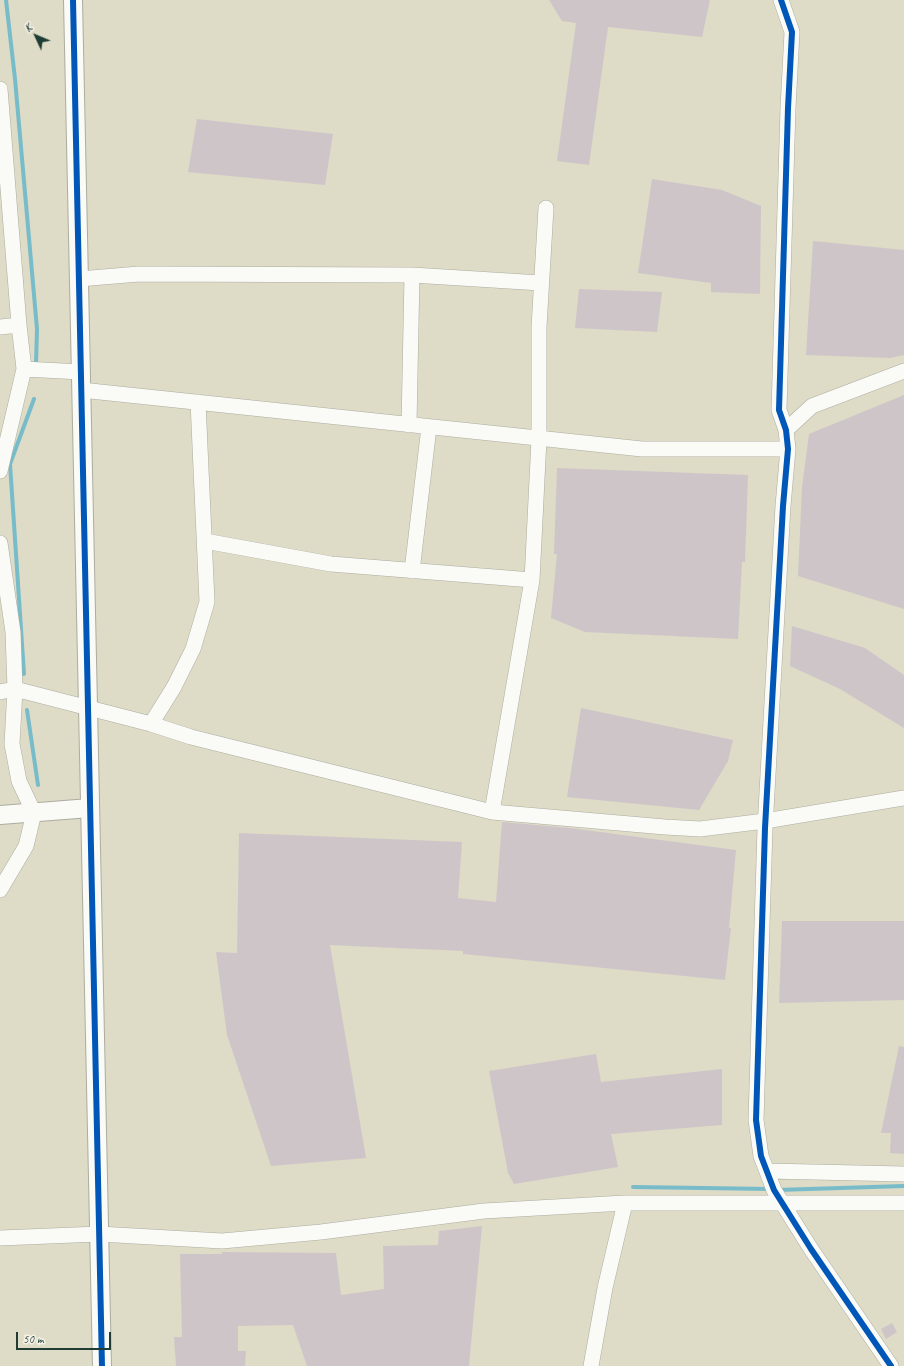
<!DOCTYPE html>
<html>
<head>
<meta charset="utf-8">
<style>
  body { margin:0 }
  #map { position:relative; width:904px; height:1366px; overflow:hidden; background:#dedbc7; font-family:Caveat,sans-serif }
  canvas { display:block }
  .north { position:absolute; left:16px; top:16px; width:40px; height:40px; -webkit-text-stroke:3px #f7f3e8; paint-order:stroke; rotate:314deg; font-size:11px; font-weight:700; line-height:16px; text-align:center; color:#1f3d34 }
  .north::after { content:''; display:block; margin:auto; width:14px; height:18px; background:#1f3d34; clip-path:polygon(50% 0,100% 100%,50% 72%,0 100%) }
  .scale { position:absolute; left:16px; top:1332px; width:95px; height:18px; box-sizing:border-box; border:2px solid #1f3d34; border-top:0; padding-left:5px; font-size:12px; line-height:14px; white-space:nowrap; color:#1f3d34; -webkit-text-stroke:3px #f7f3e8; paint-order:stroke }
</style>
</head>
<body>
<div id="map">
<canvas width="904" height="1366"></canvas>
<div class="north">K</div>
<div class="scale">50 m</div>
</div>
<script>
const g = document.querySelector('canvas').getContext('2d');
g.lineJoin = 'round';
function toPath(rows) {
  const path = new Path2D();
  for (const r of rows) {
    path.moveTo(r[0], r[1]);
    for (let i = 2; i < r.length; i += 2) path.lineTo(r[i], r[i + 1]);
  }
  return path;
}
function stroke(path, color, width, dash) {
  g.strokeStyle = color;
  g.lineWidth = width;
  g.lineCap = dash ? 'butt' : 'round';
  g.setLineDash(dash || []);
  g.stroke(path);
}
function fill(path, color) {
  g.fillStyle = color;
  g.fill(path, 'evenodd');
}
const stream = toPath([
  [6,0,15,79,37,329,36,364],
  [24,674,10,464,34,399],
  [27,710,38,785],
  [633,1187,771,1189],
  [777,1190,904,1186]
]);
const building = toPath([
  [549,0,710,0,702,37,608,27,589,165,557,161,576,23,562,21],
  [197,119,333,134,325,185,188,172],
  [652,179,722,190,761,206,760,294,711,292,711,283,638,273],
  [813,241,904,250,904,355,890,358,806,355],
  [579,289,662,292,657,332,575,328],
  [904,395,904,609,798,576,802,487,809,434],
  [557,468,748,475,745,562,742,562,738,639,585,632,551,618,557,554,554,554],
  [792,626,865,648,904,675,904,728,840,689,790,666],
  [581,708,733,740,728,761,699,810,567,797],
  [502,822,570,828,736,850,729,928,731,928,725,980,463,954,463,951,330,945,366,1158,271,1166,227,1035,216,952,237,953,239,833,462,842,458,898,496,902],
  [782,921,904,921,904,1000,779,1003],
  [899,1046,904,1047,904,1154,890,1153,891,1133,881,1133],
  [596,1054,601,1082,722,1069,722,1125,611,1134,618,1167,514,1184,508,1173,489,1071],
  [482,1226,469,1366,307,1366,293,1325,238,1326,238,1351,246,1351,245,1366,176,1366,174,1337,182,1337,180,1254,222,1254,222,1252,336,1253,341,1295,384,1289,383,1246,438,1245,439,1231],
  [892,1323,897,1332,886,1339,881,1329]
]);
const minor = toPath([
  [781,0,792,32,788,108,779,410,786,430,788,449,783,506,765,828,756,1120,761,1156,774,1190,811,1249,891,1366],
  [0,89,19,325,24,369,0,471],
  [79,279,139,274,412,275,541,283],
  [0,327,19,325],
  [24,369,81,372],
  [81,390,642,449,788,449],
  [409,425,412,275],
  [786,430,812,406,904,371],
  [205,541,331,564,532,580],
  [0,543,13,632,15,689,12,744,19,781,34,813,26,846,0,890],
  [412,571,429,427],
  [0,692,15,689,151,724,191,737,492,812,665,827,700,829,765,821,904,798],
  [151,724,174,687,193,649,207,602,198,402],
  [492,812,532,580,539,439,539,327,546,208],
  [767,1171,904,1174],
  [0,1238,99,1234,222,1241,321,1232,484,1211,625,1203,904,1203],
  [591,1366,605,1288,625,1203]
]);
const tertiary = toPath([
  [73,0,102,1366],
  [0,815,90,808]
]);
const cycleway = toPath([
  [73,0,102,1366],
  [781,0,792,32,788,108,779,410,786,430,788,449,783,506,765,828,756,1120,761,1156,774,1190,811,1249,891,1366]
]);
stroke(stream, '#78bcca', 4);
fill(building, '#cec5c9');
stroke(minor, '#acad9f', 16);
stroke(tertiary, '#acad9f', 20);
stroke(minor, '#fafaf7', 15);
stroke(tertiary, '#fafaf7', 18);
stroke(cycleway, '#0057b8', 6);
</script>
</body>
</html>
